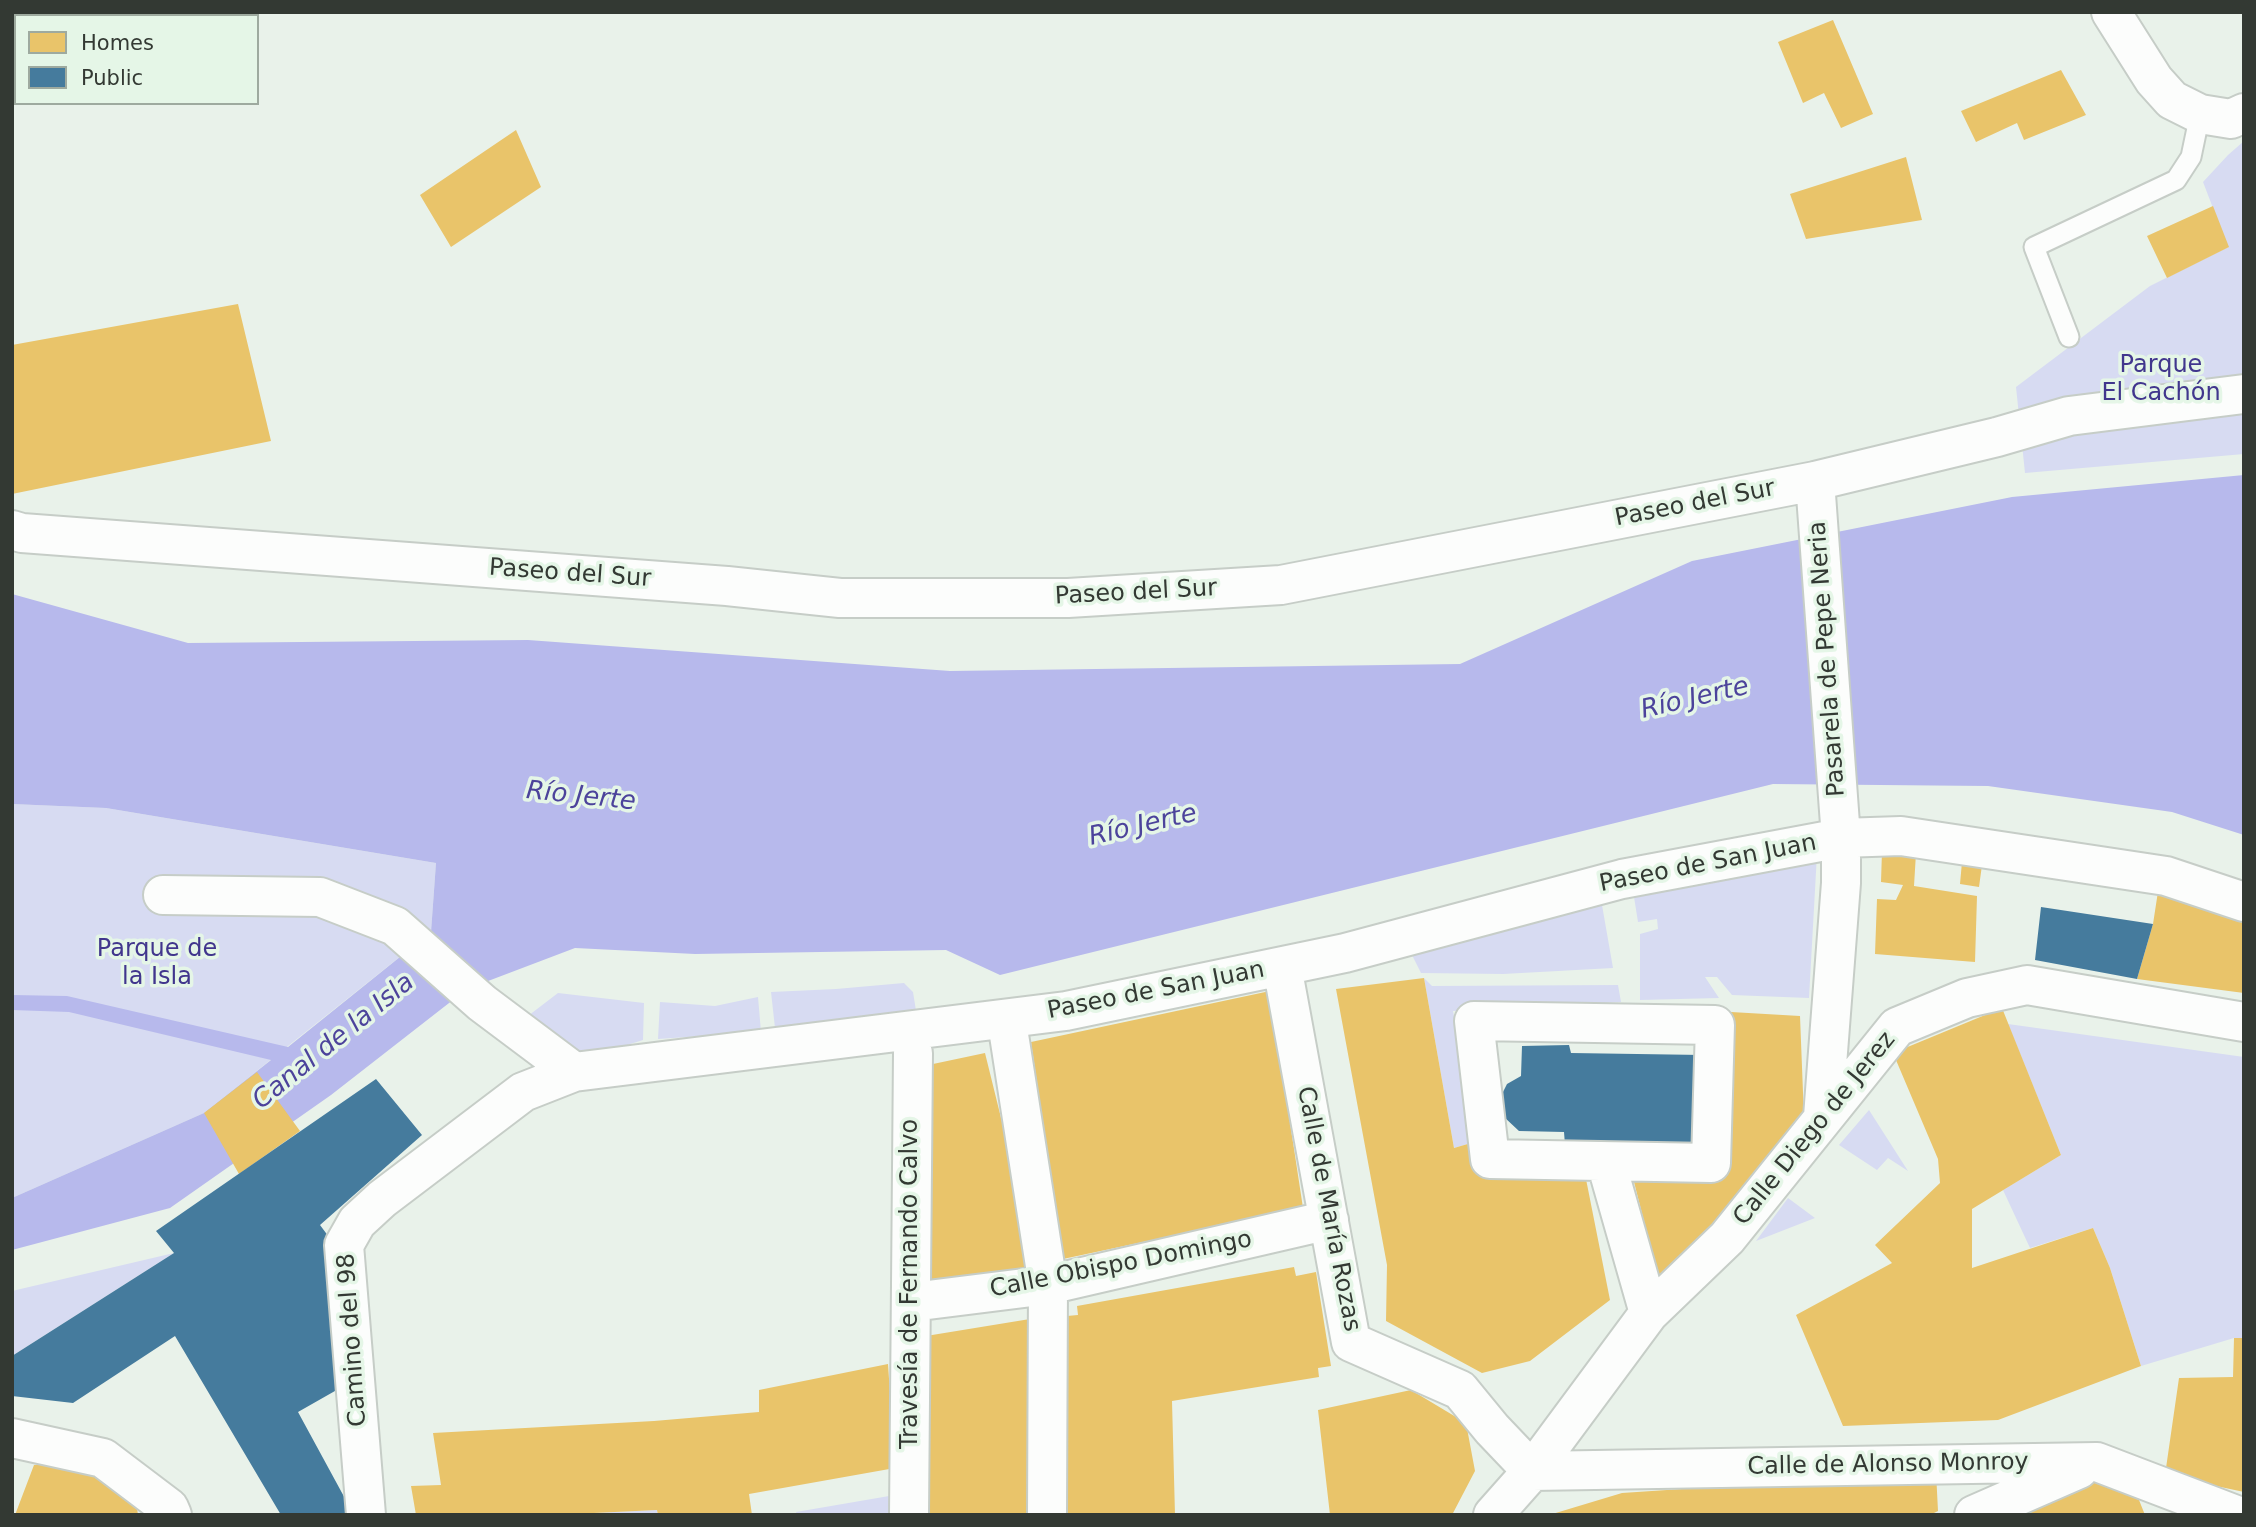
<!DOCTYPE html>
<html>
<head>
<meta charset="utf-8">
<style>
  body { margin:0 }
  #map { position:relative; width:2256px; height:1527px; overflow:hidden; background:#e9f2ea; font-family:"DejaVu Sans",sans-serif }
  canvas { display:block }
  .frame { position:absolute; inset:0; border:14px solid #333933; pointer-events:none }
  .legend { position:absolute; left:14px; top:14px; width:245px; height:91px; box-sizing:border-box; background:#e5f6e7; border:2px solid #9eaa9f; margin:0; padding:9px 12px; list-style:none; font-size:21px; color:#333933 }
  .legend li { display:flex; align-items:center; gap:14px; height:35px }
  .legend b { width:35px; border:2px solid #9eaa9f }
</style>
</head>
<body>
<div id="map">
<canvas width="2256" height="1527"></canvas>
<div class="frame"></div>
<ul class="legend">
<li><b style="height:19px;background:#e9c46a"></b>Homes</li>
<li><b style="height:19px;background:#457b9d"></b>Public</li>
</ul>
</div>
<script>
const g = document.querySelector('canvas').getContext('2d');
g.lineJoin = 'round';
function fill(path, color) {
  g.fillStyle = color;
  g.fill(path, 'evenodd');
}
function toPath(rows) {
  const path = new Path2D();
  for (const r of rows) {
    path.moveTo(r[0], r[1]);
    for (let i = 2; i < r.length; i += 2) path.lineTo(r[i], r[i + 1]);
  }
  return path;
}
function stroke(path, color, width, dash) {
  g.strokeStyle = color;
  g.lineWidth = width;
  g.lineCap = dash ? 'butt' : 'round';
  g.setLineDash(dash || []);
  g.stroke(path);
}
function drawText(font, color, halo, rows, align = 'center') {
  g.font = font + ' "DejaVu Sans",sans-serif';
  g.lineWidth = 7;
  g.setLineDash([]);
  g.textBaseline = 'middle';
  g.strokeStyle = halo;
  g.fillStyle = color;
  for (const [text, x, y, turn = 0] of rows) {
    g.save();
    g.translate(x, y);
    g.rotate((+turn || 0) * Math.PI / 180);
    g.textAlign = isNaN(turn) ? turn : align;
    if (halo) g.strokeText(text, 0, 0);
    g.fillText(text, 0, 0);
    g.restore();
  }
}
const green = toPath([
  [2244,141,2244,454,2025,473,2016,387,2150,286,2228,247,2203,182,2228,155],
  [12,804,106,808,436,863,431,932,204,1113,12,1198],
  [1817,854,1809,998,1732,995,1717,977,1705,977,1719,998,1640,1000,1640,934,1658,929,1657,919,1638,922,1634,897],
  [1602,905,1613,968,1503,974,1421,973,1409,949],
  [1424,978,1432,986,1618,985,1621,1002,1453,1011,1478,1141,1454,1148],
  [904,983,913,992,917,1017,775,1028,771,992,836,989],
  [558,993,644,1003,643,1040,579,1060,524,1019],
  [758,997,761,1032,658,1039,660,1002,715,1006],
  [2008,1024,2244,1057,2244,1338,2234,1338,2141,1366,2110,1268,2093,1228,2030,1248,2003,1190,2061,1155],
  [1869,1110,1908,1171,1888,1158,1877,1170,1839,1145],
  [1788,1198,1815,1218,1756,1241],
  [174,1253,12,1356,12,1291],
  [895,1495,895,1515,797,1515,796,1512],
  [657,1510,658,1515,552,1515]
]);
const water = toPath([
  [2244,475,2244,835,2172,812,1988,786,1773,784,1000,975,946,950,695,954,575,948,467,989,331,1095,170,1208,12,1250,12,1198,204,1113,271,1060,69,1012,12,1010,12,995,67,996,288,1047,431,932,436,863,106,808,12,804,12,594,188,643,528,640,950,671,1460,664,1692,561,2012,497]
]);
const homes = toPath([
  [1833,20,1873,114,1841,128,1824,93,1803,103,1778,42],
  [2061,70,2086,115,2024,140,2017,123,1976,142,1961,111],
  [516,130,541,187,451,247,420,195],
  [1906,157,1922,220,1806,239,1790,194],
  [2213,206,2229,247,2167,278,2147,236],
  [238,304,271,441,12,494,12,345],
  [1882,851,1916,853,1914,886,1977,896,1975,962,1875,954,1877,899,1896,900,1903,885,1881,882],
  [1962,862,1982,865,1979,887,1960,884],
  [2159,885,2244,917,2244,993,2137,979,2153,924],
  [1424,978,1454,1148,1478,1141,1584,1169,1610,1300,1530,1361,1482,1373,1386,1321,1387,1265,1336,989],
  [1270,991,1303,1208,1063,1259,1031,1042],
  [2002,1008,2061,1155,1972,1209,1972,1268,2093,1228,2110,1268,2141,1366,1998,1420,1843,1426,1796,1315,1892,1263,1875,1245,1940,1183,1938,1159,1893,1053],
  [1731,1012,1800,1016,1804,1118,1737,1206,1658,1277,1631,1170,1718,1169],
  [985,1053,1039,1272,926,1285,933,1064],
  [257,1072,300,1131,239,1174,204,1113],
  [1294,1267,1296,1276,1316,1272,1331,1366,1318,1368,1319,1377,1172,1401,1175,1515,1063,1515,1067,1316,1078,1315,1077,1306],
  [1030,1319,1027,1515,922,1515,926,1336],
  [2234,1338,2244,1338,2244,1492,2165,1475,2179,1378,2233,1377],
  [888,1364,895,1468,749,1494,752,1515,658,1515,657,1510,552,1515,416,1515,411,1486,441,1485,433,1433,654,1421,759,1412,759,1390],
  [1411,1390,1466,1423,1475,1471,1452,1515,1330,1515,1318,1410],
  [78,1463,136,1501,138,1515,15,1515,34,1465],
  [1936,1472,1938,1511,1930,1515,1549,1515,1622,1493],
  [2092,1476,2139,1500,2145,1515,2000,1515]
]);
const public = toPath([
  [2041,907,2153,924,2137,979,2035,960],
  [1569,1045,1571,1053,1703,1055,1695,1148,1565,1145,1564,1132,1519,1131,1504,1117,1499,1100,1507,1084,1521,1076,1522,1046],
  [376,1079,422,1135,320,1225,340,1252,349,1383,298,1412,354,1515,281,1515,175,1336,73,1403,12,1396,12,1356,174,1253,156,1231]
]);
const lane = toPath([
  [2069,337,2034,247,2176,180,2191,157,2200,114]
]);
const street = toPath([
  [2111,12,2154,80,2172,100,2200,114,2231,119,2244,113],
  [1815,481,1841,838,1841,883,1823,1117],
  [12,530,22,533,727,586,840,598,1068,598,1281,585,1815,481,1997,437,2069,416,2244,394],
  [163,895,320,897,395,926,482,1003,574,1072,1066,1011,1345,953,1622,879,1841,838,1901,836,2166,876,2244,902],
  [1284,977,1351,1342,1460,1390,1492,1429,1532,1471],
  [1474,1021,1715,1025,1711,1163,1490,1159,1474,1021],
  [1009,1035,1048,1285,1047,1515],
  [1606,1162,1649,1313],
  [912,1302,1048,1285,1329,1220],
  [12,1438,103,1458,169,1508,172,1515],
  [1532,1471,2097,1462,2236,1515],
  [366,1515,344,1245,357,1222,382,1199,523,1092,574,1072],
  [909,1515,913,1053],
  [1493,1515,1532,1471,1649,1313,1727,1238,1897,1027,1967,998,2027,985,2244,1022],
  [1974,1515,2079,1469]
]);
const parkNames = [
  ["Parque",2161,366],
  ["El Cachón",2161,394],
  ["Parque de",157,950],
  ["la Isla",157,978]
];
const streetNames = [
  ["Paseo del Sur",1695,504,-11],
  ["Paseo del Sur",570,574,4],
  ["Paseo del Sur",1136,593,-3],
  ["Pasarela de Pepe Neria",1828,659,-94],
  ["Paseo de San Juan",1708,864,-11],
  ["Paseo de San Juan",1156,991,-11],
  ["Calle Diego de Jerez",1815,1129,-51],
  ["Calle de María Rozas",1328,1209,79],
  ["Calle Obispo Domingo",1121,1265,-11],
  ["Travesía de Fernando Calvo",911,1284,-90],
  ["Camino del 98",353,1340,-94],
  ["Calle de Alonso Monroy",1888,1465,-1]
];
const waterNames = [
  ["Río Jerte",1695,699,-13],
  ["Río Jerte",581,797,6],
  ["Río Jerte",1143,826,-13],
  ["Canal de la Isla",334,1042,-39]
];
fill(green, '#d7dbf2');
fill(water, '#b7b9ec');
fill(homes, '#e9c46a');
fill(public, '#457b9d');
stroke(lane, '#c6cdc7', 23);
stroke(street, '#c6cdc7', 42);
stroke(lane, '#fcfdfc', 19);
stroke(street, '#fcfdfc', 38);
drawText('24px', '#41368d', '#e5f6e7', parkNames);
drawText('24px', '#333933', '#e5f6e7', streetNames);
drawText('italic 26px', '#4c439b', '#e5f6e7', waterNames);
</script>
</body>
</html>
